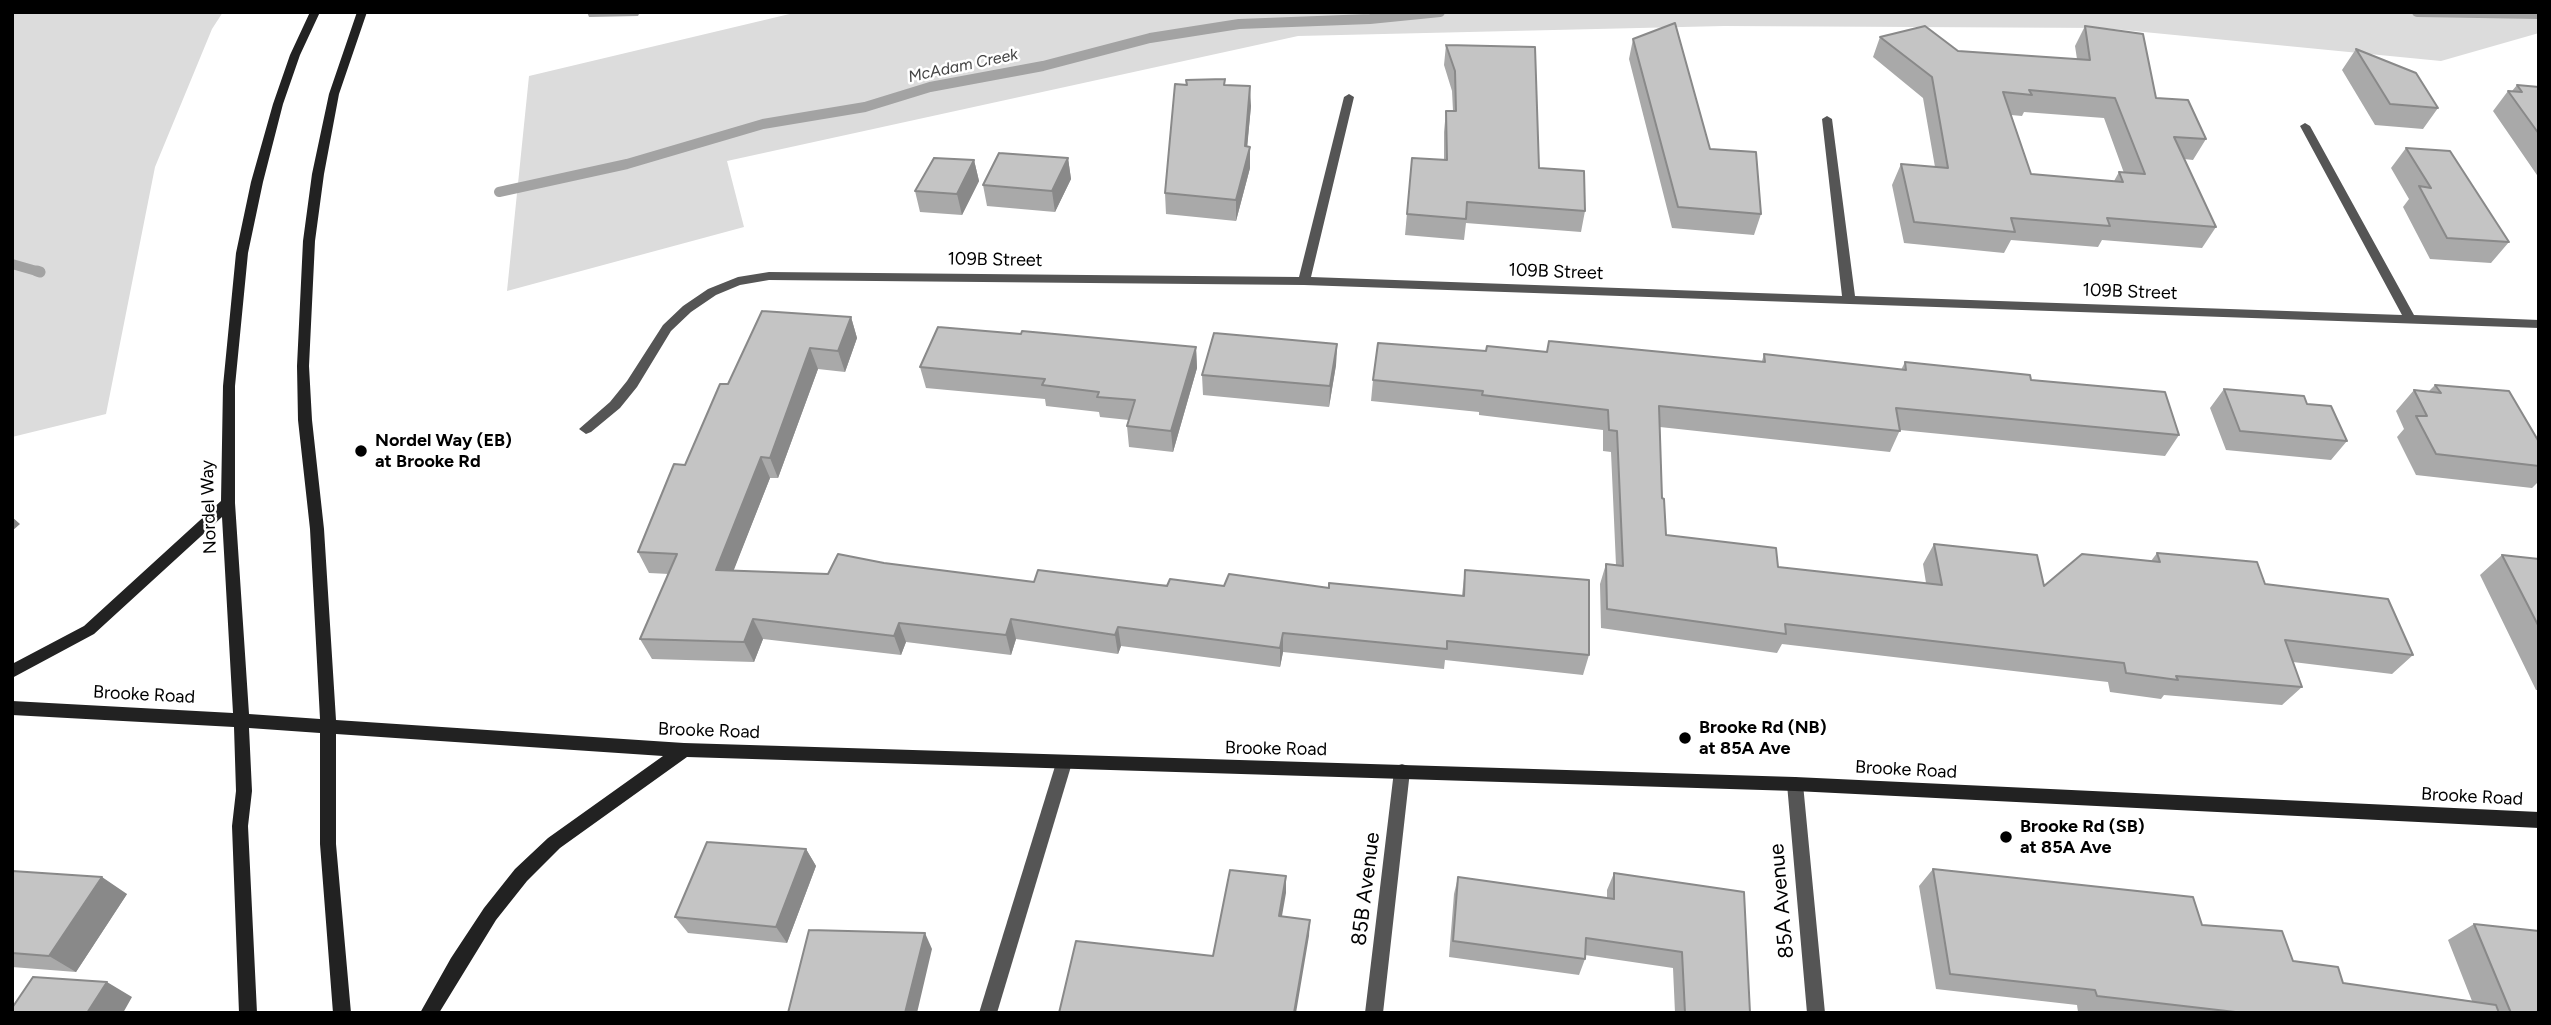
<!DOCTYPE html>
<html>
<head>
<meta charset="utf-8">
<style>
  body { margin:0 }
  #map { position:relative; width:2551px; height:1025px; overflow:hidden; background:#fff; font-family:Figtree,sans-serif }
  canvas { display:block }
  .frame { position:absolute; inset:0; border:14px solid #000; pointer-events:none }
</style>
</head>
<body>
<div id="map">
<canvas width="2551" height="1025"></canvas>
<div class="frame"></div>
</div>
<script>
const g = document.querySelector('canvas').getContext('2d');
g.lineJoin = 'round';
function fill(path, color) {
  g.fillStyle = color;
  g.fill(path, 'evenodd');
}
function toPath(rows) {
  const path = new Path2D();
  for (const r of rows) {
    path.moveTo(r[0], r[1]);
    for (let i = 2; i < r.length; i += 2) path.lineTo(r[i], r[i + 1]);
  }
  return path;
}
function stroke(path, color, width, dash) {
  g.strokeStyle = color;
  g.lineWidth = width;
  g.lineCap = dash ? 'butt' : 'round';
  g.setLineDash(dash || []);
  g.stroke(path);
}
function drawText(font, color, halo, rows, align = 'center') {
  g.font = font + ' Figtree,sans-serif';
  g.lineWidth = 5;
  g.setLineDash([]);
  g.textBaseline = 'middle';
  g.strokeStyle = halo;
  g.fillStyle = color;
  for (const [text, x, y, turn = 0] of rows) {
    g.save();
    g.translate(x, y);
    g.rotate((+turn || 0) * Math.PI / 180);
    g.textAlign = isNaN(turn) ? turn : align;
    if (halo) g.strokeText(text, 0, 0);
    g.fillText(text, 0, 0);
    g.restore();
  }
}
const green = toPath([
  [12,12,223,12,212,29,155,167,106,414,12,437],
  [798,12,2539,12,2539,33,2441,61,2103,28,1724,26,1298,36,727,161,744,227,507,291,529,76]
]);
const streamFar1 = toPath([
  [2417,12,2539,14],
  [499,192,627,164,763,124,865,107,930,87,1043,66,1150,38,1239,24,1370,19,1440,12],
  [12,264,40,272]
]);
const stream = toPath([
  [37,271,40,272]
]);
const lane = toPath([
  [1064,756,1070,758,1072,763,997,1013,979,1013,1056,763,1058,758,1064,756]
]);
const street = toPath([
  [1349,94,1354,97,1311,277,1842,296,1822,119,1827,116,1832,119,1855,296,2402,315,2300,126,2305,123,2310,126,2414,315,2539,320,2539,328,1304,285,769,280,740,285,716,295,691,312,671,331,637,387,620,408,591,432,586,434,579,429,610,402,627,381,663,325,683,306,708,289,738,277,769,272,1299,277,1344,97,1349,94],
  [1402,764,1408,766,1410,771,1383,1013,1365,1013,1394,771,1396,766,1402,764],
  [1795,777,1801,779,1803,784,1825,1013,1807,1013,1787,784,1789,779,1795,777]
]);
const secondary = toPath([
  [310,12,320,12,300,55,283,104,263,182,248,253,235,386,235,503,249,714,320,719,310,529,298,420,297,366,303,241,312,174,329,94,357,12,367,12,339,94,324,174,315,241,309,366,312,420,324,529,336,720,684,743,1795,777,2539,812,2539,828,1795,791,687,757,560,848,527,881,496,920,439,1013,420,1013,451,958,484,908,515,869,548,838,663,756,336,734,336,844,351,1013,333,1013,320,844,320,733,249,728,252,791,248,826,257,1013,239,1013,232,826,236,791,234,727,12,715,12,701,233,713,222,517,94,634,12,678,12,664,84,626,221,501,223,386,236,253,251,182,273,104,290,55,310,12]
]);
const wall = toPath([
  [587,12,640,12,638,16,589,17],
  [2085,26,2156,98,2206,139,2193,160,2184,159,2216,227,2202,248,2102,240,2098,247,2011,240,2004,253,1904,243,1892,185,1901,164,1935,167,1923,98,1873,57,1880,37,1958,51,2077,59,2075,46],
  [2024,112,2104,118,2124,173,2119,172,2114,181,2031,174,2011,115,2022,116],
  [1633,39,1710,149,1761,214,1754,235,1672,228,1629,59],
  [1446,45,1539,168,1585,211,1581,232,1466,223,1464,240,1405,235,1412,158,1444,160,1444,132,1446,111,1453,111,1452,91,1444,65],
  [2356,49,2438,108,2423,129,2375,125,2342,70],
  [1186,80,1225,85,1251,106,1247,146,1250,147,1250,168,1236,221,1166,214,1165,193,1186,85],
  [2517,85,2539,87,2539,178,2493,111,2508,91,2512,91],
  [2406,148,2509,242,2491,263,2430,259,2403,207,2409,199,2391,168],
  [1068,158,1071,179,1055,212,987,206,983,185],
  [974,160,979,181,962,215,920,212,915,191],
  [851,317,857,338,845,372,818,369,778,478,770,478,733,571,828,574,884,563,1034,582,1329,588,1462,595,1465,570,1589,655,1583,675,1445,660,1444,669,1283,652,1280,667,1121,646,1118,654,1016,639,1011,655,906,642,901,655,763,639,754,662,652,659,640,639,669,574,649,573,638,552,728,384],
  [1337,344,1336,365,1329,407,1203,395,1202,375],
  [1196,347,1197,368,1173,452,1129,447,1127,426,1129,420,1100,417,1099,412,1046,406,1045,399,926,388,920,367],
  [1486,351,1762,361,1764,354,1901,370,1905,362,2031,380,2179,435,2165,456,1900,430,1890,452,1660,427,1662,498,1666,535,1778,567,1926,583,1923,564,1934,544,2044,586,2151,561,2157,553,2265,584,2413,655,2392,674,2293,662,2302,687,2282,705,2164,695,2161,699,2110,692,2108,682,1782,644,1777,653,1601,628,1600,584,1606,564,1616,565,1611,452,1603,451,1603,430,1479,415,1479,412,1371,401,1373,380],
  [2435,385,2539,442,2539,481,2532,488,2416,475,2397,437,2404,429,2396,411,2414,390,2429,391],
  [2224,389,2307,404,2347,441,2331,460,2226,450,2210,408],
  [2502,555,2539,559,2539,690,2536,690,2480,575],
  [806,849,816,866,787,943,688,933,675,917],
  [1933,869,2202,925,2293,961,2343,983,2472,1001,2448,940,2474,924,2539,1013,2088,1013,2078,1012,2077,1005,1936,989,1919,886],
  [12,871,127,894,76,972,12,967],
  [1614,873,1750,1013,1675,1013,1673,968,1585,955,1585,959,1579,975,1449,957,1454,894,1458,877,1607,898,1607,890]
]);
const shadedWall = toPath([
  [1250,86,1251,106,1246,160,1250,147,1250,168,1236,221,1236,200,1245,146],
  [1068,158,1071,179,1055,212,1052,191],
  [974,160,979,181,962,215,957,194],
  [851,317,857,338,845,372,838,351],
  [1337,344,1336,365,1329,407,1330,386],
  [1196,347,1197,368,1173,452,1171,431],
  [810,348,818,369,778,478,770,458],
  [761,457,770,478,726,590,716,570],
  [12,517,20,524,12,531],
  [753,619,763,639,754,662,744,642],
  [1011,619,1016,639,1011,655,1006,635],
  [899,623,906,642,901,655,894,636],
  [1118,627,1121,646,1118,654,1115,635],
  [1283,633,1283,652,1280,667,1280,648],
  [806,849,816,866,787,943,776,927],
  [1286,876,1286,893,1279,933,1279,916],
  [102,877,127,894,76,972,49,956],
  [1310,920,1309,936,1296,1013,1294,1013],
  [925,933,932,949,917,1013,905,1013],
  [107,982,132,997,123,1013,87,1013]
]);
const building = toPath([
  [1675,23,1710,149,1756,152,1761,214,1678,207,1633,39,1675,23],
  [1925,26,1958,51,2090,60,2085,26,2143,34,2156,98,2188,100,2206,139,2174,137,2216,227,2107,218,2110,226,2011,218,2015,232,1914,222,1901,164,1948,168,1932,77,1880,37,1925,26],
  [2029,90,2115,98,2145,174,2119,172,2123,182,2031,174,2003,92,2032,95,2029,90],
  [1446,45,1535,47,1539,168,1584,171,1585,211,1467,202,1466,219,1407,214,1412,158,1447,160,1446,111,1456,111,1455,71,1446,45],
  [2356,49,2416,73,2438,108,2390,104,2356,49],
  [1225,79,1224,85,1250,86,1245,146,1250,147,1236,200,1165,193,1175,84,1187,85,1186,80,1225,79],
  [2517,85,2539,87,2539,134,2508,91,2522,92,2517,85],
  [2406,148,2450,151,2509,242,2447,238,2419,186,2431,188,2406,148],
  [999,153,1068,158,1052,191,983,185,999,153],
  [934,158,974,160,957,194,915,191,934,158],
  [762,311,851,317,838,351,810,348,770,458,761,457,716,570,828,574,838,554,884,563,1034,582,1038,570,1167,586,1170,579,1224,586,1229,574,1329,588,1329,583,1464,596,1465,570,1589,580,1589,655,1447,641,1447,649,1283,633,1280,648,1118,627,1115,635,1011,619,1006,635,899,623,894,636,753,619,744,642,640,639,677,554,638,552,674,464,685,465,720,384,728,384,762,311],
  [938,327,1021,334,1022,331,1196,347,1171,431,1127,426,1135,400,1097,397,1099,392,1042,385,1045,379,920,367,938,327],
  [1214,333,1337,344,1330,386,1202,375,1214,333],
  [1549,341,1765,362,1764,354,1906,370,1905,362,2030,375,2031,380,2165,392,2179,435,1896,408,1900,431,1659,406,1662,498,1664,499,1666,535,1776,548,1778,567,1942,585,1934,544,2037,555,2044,586,2082,554,2160,562,2157,553,2257,562,2265,584,2388,599,2413,655,2285,640,2302,687,2176,676,2178,680,2126,673,2124,663,1785,624,1786,634,1607,609,1606,564,1623,566,1617,431,1609,430,1608,410,1482,395,1483,391,1373,380,1378,343,1486,351,1487,346,1547,352,1549,341],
  [2435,385,2509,391,2539,442,2539,466,2436,454,2416,416,2427,416,2414,390,2441,393,2435,385],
  [2224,389,2304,396,2307,404,2331,406,2347,441,2240,431,2224,389],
  [2502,555,2539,559,2539,627,2502,555],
  [707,842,806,849,776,927,675,917,707,842],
  [1933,869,2193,897,2202,925,2282,931,2293,961,2338,967,2343,983,2496,1005,2499,1013,2244,1013,2097,996,2095,990,1950,974,1933,869],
  [1230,870,1286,876,1279,916,1310,920,1294,1013,1059,1013,1076,941,1213,956,1230,870],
  [12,871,102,877,49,956,12,953,12,871],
  [1614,873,1744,892,1750,1013,1685,1013,1682,952,1586,938,1585,959,1453,941,1458,877,1614,899,1614,873],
  [2474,924,2539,931,2539,1013,2511,1013,2474,924],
  [809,930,925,933,905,1013,788,1013,809,930],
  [33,977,107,982,87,1013,12,1013,12,1008,33,977]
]);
const markers = [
  [361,451,7,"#000"],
  [1685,738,7,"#000"],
  [2006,837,7,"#000"]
];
const farWaternames = [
  ["McAdam Creek",963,66,-12]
];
const streetNames = [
  ["109B Street",995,260,1],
  ["109B Street",1556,272,2],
  ["109B Street",2130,292,2],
  ["Nordel Way",209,507,-92],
  ["Brooke Road",144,695,3],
  ["Brooke Road",709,731,2],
  ["Brooke Road",1276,749,1],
  ["Brooke Road",1906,770,3],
  ["Brooke Road",2472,797,3]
];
const poiNames = [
  ["Nordel Way (EB)",375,441],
  ["at Brooke Rd",375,462],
  ["Brooke Rd (NB)",1699,728],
  ["at 85A Ave",1699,749],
  ["Brooke Rd (SB)",2020,827],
  ["at 85A Ave",2020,848]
];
const nearStreetnames = [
  ["85B Avenue",1366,889,-83],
  ["85A Avenue",1782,901,-95]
];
fill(green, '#dcdcdc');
stroke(streamFar1, '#a3a3a3', 10);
stroke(stream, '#a3a3a3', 11);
fill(lane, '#555');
fill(street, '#555');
fill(secondary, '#222');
fill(wall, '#a9a9a9');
fill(shadedWall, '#898989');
fill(building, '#c4c4c4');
stroke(building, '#898989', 2);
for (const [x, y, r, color] of markers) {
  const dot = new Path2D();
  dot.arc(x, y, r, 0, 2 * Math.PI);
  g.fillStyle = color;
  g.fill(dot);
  stroke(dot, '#fff', 2.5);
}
drawText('italic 16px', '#444', '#fff', farWaternames);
drawText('18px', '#000', '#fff', streetNames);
drawText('bold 18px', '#000', '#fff', poiNames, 'left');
drawText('21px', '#000', '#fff', nearStreetnames);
</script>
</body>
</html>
